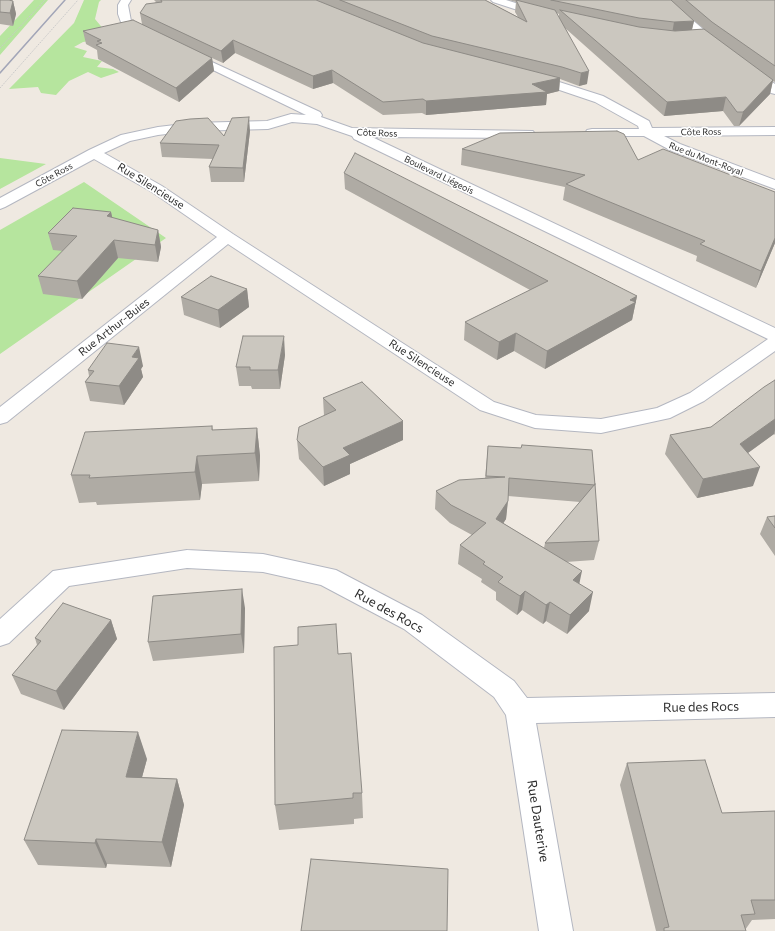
<!DOCTYPE html>
<html>
<head>
<meta charset="utf-8">
<style>
  body { margin:0 }
  canvas { display:block; background:#efe9e1 }
</style>
</head>
<body>
<canvas width="775" height="931"></canvas>
<script>
const g = document.querySelector('canvas').getContext('2d');
g.lineJoin = 'round';
function fill(path, color) {
  g.fillStyle = color;
  g.fill(path, 'evenodd');
}
function toPath(rows) {
  const path = new Path2D();
  for (const r of rows) {
    path.moveTo(r[0], r[1]);
    for (let i = 2; i < r.length; i += 2) path.lineTo(r[i], r[i + 1]);
  }
  return path;
}
function stroke(path, color, width, dash) {
  g.strokeStyle = color;
  g.lineWidth = width;
  g.lineCap = dash ? 'butt' : 'round';
  g.setLineDash(dash || []);
  g.stroke(path);
}
function drawText(font, color, halo, rows, align = 'center') {
  g.font = font + ' Commissioner,sans-serif';
  g.lineWidth = 3.5;
  g.setLineDash([]);
  g.textBaseline = 'middle';
  g.strokeStyle = halo;
  g.fillStyle = color;
  for (const [text, x, y, turn = 0] of rows) {
    g.save();
    g.translate(x, y);
    g.rotate((+turn || 0) * Math.PI / 180);
    g.textAlign = isNaN(turn) ? turn : align;
    if (halo) g.strokeText(text, 0, 0);
    g.fillText(text, 0, 0);
    g.restore();
  }
}
const green = toPath([
  [34,0,48,0,0,55,0,36],
  [84,0,101,0,99,2,95,19,105,31,97,40,83,42,74,47,87,51,83,57,102,61,97,67,113,69,119,72,101,78,88,72,69,81,56,95,41,93,38,87,9,89,74,23],
  [0,158,46,164,0,189],
  [84,182,166,238,0,354,0,230]
]);
const path = toPath([
  [0,48,45,0],
  [0,88,78,0]
]);
const minor = toPath([
  [121,0,131,0,128,5,131,21,156,34,157,36,156,38,148,38,122,25,118,14,118,5,121,0],
  [491,0,506,0,547,13,548,15,543,18,539,17,493,2,491,0],
  [658,0,669,0,724,47,725,49,724,51,716,51,700,39,658,0],
  [186,50,320,112,322,115,321,117,352,128,533,131,535,134,533,137,528,138,372,137,775,328,775,351,704,401,670,418,601,433,535,428,480,410,228,244,7,422,0,424,0,407,217,237,152,192,94,159,5,207,0,209,0,198,89,150,121,135,158,127,192,123,267,121,291,114,306,115,182,55,180,53,186,50],
  [292,122,317,124,352,136,354,139,768,339,690,393,657,408,601,419,536,415,494,402,233,234,162,186,104,153,130,141,158,135,192,131,268,129,292,122],
  [748,66,752,67,775,84,775,94,771,93,744,71,742,69,748,66],
  [531,73,603,96,649,121,652,128,775,127,775,135,664,136,680,144,775,180,775,189,670,150,644,136,587,136,585,133,587,130,592,129,639,129,638,126,595,102,527,79,525,77,531,73],
  [187,550,263,554,336,570,422,615,514,681,527,698,775,693,775,717,536,723,573,931,539,931,506,715,494,697,404,629,321,585,263,572,187,568,69,586,9,643,0,646,0,619,53,571,187,550]
]);
const rail = toPath([
  [0,73,65,0]
]);
const wall = toPath([
  [0,0,13,1,16,14,13,26,0,24],
  [154,0,485,0,518,17,515,12,516,2,509,0,775,0,775,82,773,81,770,94,739,126,734,126,723,111,664,116,565,28,587,84,579,86,560,79,559,91,547,94,546,105,426,115,422,113,383,115,333,83,313,89,235,53,223,63,212,58,214,71,179,102,98,59,97,50,86,44,83,31,142,24,140,13,156,2],
  [557,13,559,14,559,18],
  [691,18,704,29,692,30,694,21],
  [250,131,244,182,211,182,209,167,213,159,162,157,160,143,224,136],
  [462,149,638,160,775,192,775,243,756,288,696,261,697,256,563,200,565,187,461,165],
  [344,173,637,296,632,320,545,369,514,351,497,360,464,340,465,322,530,290,345,189],
  [111,212,112,218,158,230,161,247,158,262,118,258,82,299,43,294,38,276,63,251,53,250,48,233],
  [247,289,249,307,220,328,184,315,181,297],
  [285,355,280,389,252,389,251,386,239,386,236,367],
  [143,366,141,369,143,377,124,405,90,401,85,382,89,376,88,370],
  [775,380,775,435,774,434,748,453,753,486,697,498,665,454,670,435,711,427],
  [323,398,403,421,403,440,350,464,350,474,324,486,299,459,297,440,324,416],
  [212,426,213,430,257,428,260,456,259,481,202,484,200,500,97,505,96,502,79,503,71,475],
  [488,446,521,448,592,450,599,541,594,560,566,562,579,583,589,611,567,634,546,621,543,624,522,610,517,615,496,600,496,592,481,582,482,579,458,564,460,545,472,535,450,523,435,509,436,491,485,479],
  [508,496,580,502,545,543,544,548,503,523,506,519],
  [775,516,775,556,760,534,767,517],
  [245,608,244,653,153,661,148,642],
  [111,620,117,639,64,710,21,694,12,675,37,645,35,638],
  [338,654,362,793,363,818,354,819,354,824,279,830,275,805],
  [147,759,142,777,177,779,184,805,171,867,107,864,106,868,38,865,24,840],
  [627,763,722,813,775,811,775,919,752,920,745,930,746,931,656,931,620,785]
]);
const shadedWall = toPath([
  [13,1,16,14,13,26,10,13],
  [694,21,691,33,672,34,674,22],
  [233,40,235,53,223,63,221,51],
  [212,58,214,71,179,102,176,88],
  [332,70,333,83,313,89,313,76],
  [589,71,587,84,579,86,581,73],
  [560,78,559,91,547,94,546,105,426,115,426,101,532,84],
  [773,80,770,94,739,126,743,112],
  [726,97,723,111,664,116,667,102],
  [249,117,250,131,244,182,243,168],
  [111,212,115,229,107,216],
  [158,230,161,247,158,262,155,245],
  [775,238,775,243,756,288,761,271],
  [114,240,118,258,82,299,77,281],
  [247,289,249,307,220,328,218,310],
  [637,296,632,320,545,369,547,351],
  [516,333,514,351,497,360,499,342],
  [284,336,285,355,280,389,278,370],
  [139,347,143,366,141,369,143,377,124,405,119,386,132,357],
  [775,419,775,430,774,434,734,463,740,444],
  [403,421,403,440,350,464,350,474,324,486,323,467,343,448],
  [257,428,260,456,259,481,255,453],
  [197,456,202,484,200,500,195,472],
  [760,467,753,486,697,498,703,479],
  [508,501,506,519,494,538,496,519],
  [582,571,578,590,573,580],
  [242,589,245,608,244,653,241,634],
  [525,591,522,610,517,615,520,596],
  [593,592,589,611,567,634,570,615],
  [550,602,546,621,543,624,546,605],
  [111,620,117,639,64,710,56,691],
  [138,732,147,759,135,803,126,777],
  [177,779,184,805,171,867,162,842],
  [96,839,107,864,106,868,95,843]
]);
const building = toPath([
  [0,0,9,0,13,1,10,13,0,12,0,0],
  [161,0,316,0,423,43,560,78,532,84,547,92,426,101,423,99,383,102,332,70,313,76,233,40,221,51,140,13,146,4,162,2,161,0],
  [340,0,485,0,527,22,516,0,555,10,589,71,581,73,562,67,432,36,340,0],
  [551,0,671,0,694,21,674,22,639,18,551,0],
  [686,0,775,0,775,66,712,22,686,0],
  [560,10,639,27,675,31,704,29,773,80,743,112,737,112,726,97,667,102,560,10],
  [133,20,212,58,176,88,96,45,102,43,97,41,101,40,83,31,133,20],
  [249,117,243,168,209,167,219,145,160,143,176,121,190,119,208,118,224,136,232,118,249,117],
  [617,131,624,134,638,160,663,149,775,192,775,238,761,271,700,244,705,241,566,184,585,175,462,149,500,133,617,131],
  [355,153,637,296,630,300,636,302,547,351,516,333,499,342,465,322,548,281,344,173,355,153],
  [73,208,111,212,107,216,158,230,155,245,114,240,77,281,38,276,77,236,48,233,73,208],
  [211,276,247,289,218,310,181,297,211,276],
  [243,336,284,336,278,370,250,370,250,367,236,367,243,336],
  [107,343,139,347,132,357,139,358,119,386,85,382,94,371,88,370,107,343],
  [775,380,775,419,740,444,760,467,703,479,670,435,711,427,764,387,775,380],
  [362,382,403,421,343,448,350,455,323,467,297,440,299,427,336,410,323,398,362,382],
  [212,426,212,430,257,428,255,453,197,456,195,472,89,478,90,475,71,475,85,432,212,426],
  [522,445,592,450,595,485,509,478,508,501,496,519,582,571,573,580,593,592,570,615,550,602,546,605,525,591,520,596,498,582,503,577,483,564,485,562,460,545,486,523,451,505,436,491,459,480,505,477,486,476,488,446,521,448,522,445],
  [595,484,599,541,545,543,595,484],
  [775,516,775,528,767,517,775,516],
  [242,589,241,634,148,642,153,596,242,589],
  [63,603,111,620,56,691,12,675,41,641,35,638,63,603],
  [336,624,338,654,351,653,362,793,353,793,353,798,275,805,274,647,298,645,298,627,336,624],
  [62,730,138,732,126,777,177,779,162,842,96,839,95,843,24,840,62,730],
  [705,760,722,813,775,811,775,900,751,900,755,914,741,915,746,931,664,931,664,928,669,927,627,763,705,760],
  [311,859,448,869,447,931,301,931,311,859]
]);
const farStreetnames = [
  ["Côte Ross",701,132,-1],
  ["Côte Ross",377,133,2],
  ["Rue du Mont-Royal",706,159,21],
  ["Côte Ross",54,175,-29],
  ["Boulevard Liégeois",439,175,26]
];
const streetNames = [
  ["Rue Silencieuse",151,186,32],
  ["Rue Arthur-Buies",114,327,-38],
  ["Rue Silencieuse",422,363,33]
];
const nearStreetnames = [
  ["Rue des Rocs",389,611,29],
  ["Rue des Rocs",701,707,-1],
  ["Rue Dauterive",538,821,81]
];
fill(green, '#b6e59e');
stroke(minor, '#b4b7c1', 2);
stroke(path, '#c9c9c9', 1, [1.5, 1]);
fill(minor, '#fff');
stroke(rail, '#a3a6b8', 1.5);
fill(wall, '#afaba4');
fill(shadedWall, '#8e8b86');
fill(building, '#cbc7bf');
stroke(building, '#8e8b86', 1);
drawText('9px', '#2e2e2e', '#fff', farStreetnames);
drawText('11px', '#2e2e2e', '#fff', streetNames);
drawText('13px', '#2e2e2e', '#fff', nearStreetnames);
</script>
</body>
</html>
